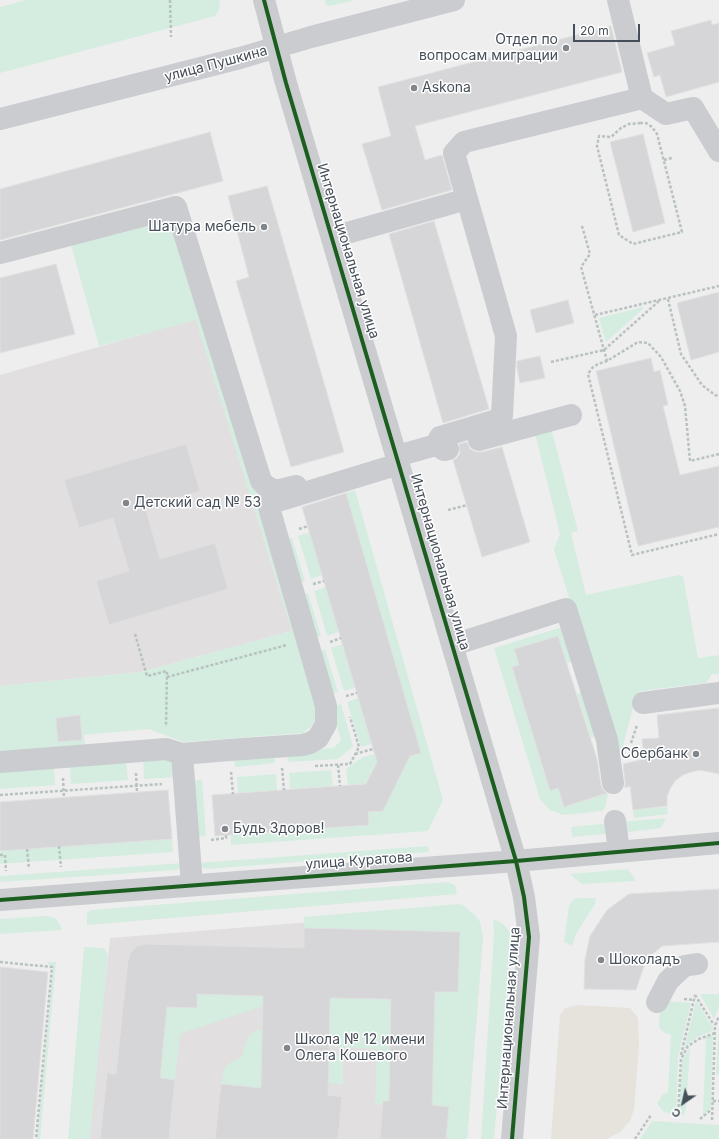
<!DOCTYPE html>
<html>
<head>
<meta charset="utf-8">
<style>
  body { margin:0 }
  #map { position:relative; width:719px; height:1139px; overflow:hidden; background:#efeeee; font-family:Inter,sans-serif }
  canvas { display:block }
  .north { position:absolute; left:663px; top:1083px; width:40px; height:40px; -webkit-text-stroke:3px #fff; paint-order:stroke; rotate:214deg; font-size:11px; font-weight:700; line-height:16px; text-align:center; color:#464e59 }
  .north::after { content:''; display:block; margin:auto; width:14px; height:18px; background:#464e59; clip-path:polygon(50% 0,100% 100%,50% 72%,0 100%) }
  .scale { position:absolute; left:573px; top:24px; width:67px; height:18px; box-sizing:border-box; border:2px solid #464e59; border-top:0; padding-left:5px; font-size:12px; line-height:14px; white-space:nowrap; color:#464e59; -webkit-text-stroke:3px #fff; paint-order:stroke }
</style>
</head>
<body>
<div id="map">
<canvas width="719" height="1139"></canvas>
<div class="north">С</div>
<div class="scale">20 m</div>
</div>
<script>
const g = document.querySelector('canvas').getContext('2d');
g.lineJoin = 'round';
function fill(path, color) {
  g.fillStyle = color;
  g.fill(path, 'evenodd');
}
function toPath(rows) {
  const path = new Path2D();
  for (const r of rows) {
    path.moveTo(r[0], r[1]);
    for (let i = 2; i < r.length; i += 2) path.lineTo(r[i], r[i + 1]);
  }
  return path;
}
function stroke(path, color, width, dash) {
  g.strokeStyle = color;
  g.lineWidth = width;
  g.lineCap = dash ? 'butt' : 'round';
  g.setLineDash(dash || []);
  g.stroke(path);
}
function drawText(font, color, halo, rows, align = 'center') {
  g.font = font + ' Inter,sans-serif';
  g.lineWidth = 3;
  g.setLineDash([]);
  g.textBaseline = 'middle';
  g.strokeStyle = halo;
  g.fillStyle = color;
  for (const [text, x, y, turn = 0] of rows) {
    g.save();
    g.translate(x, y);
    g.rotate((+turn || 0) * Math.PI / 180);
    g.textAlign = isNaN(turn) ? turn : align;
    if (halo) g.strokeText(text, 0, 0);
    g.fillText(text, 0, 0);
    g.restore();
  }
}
const education = toPath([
  [196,319,292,631,141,672,0,686,0,375],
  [463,910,483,936,467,1139,89,1139,110,938]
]);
const green = toPath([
  [26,0,220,0,220,2,219,10,215,16,0,73,0,7],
  [325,0,355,0,330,6,326,5],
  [165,221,176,229,304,643,319,698,316,718,312,725,303,733,183,742,149,729,84,735,85,748,0,757,0,686,141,672,292,631,196,320,99,346,71,245],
  [643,307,643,309,606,342,599,318],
  [551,428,578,531,571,533,586,595,679,575,683,576,698,658,719,655,719,674,712,674,706,683,641,691,637,693,618,764,613,740,554,549,560,534,535,433],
  [355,490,443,800,428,831,231,845,231,835,369,825,368,812,383,811,405,766,346,493],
  [310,532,322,575,311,579,298,536],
  [292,538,305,581,296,583,284,540],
  [326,587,339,632,327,636,314,591],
  [308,593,321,636,313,639,300,596],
  [559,628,563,629,575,660,567,663,558,636,514,649,519,665,512,667,550,791,558,788,564,807,608,793,605,808,602,811,563,815,550,810,540,799,494,648],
  [343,644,355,688,344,691,331,648],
  [325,649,338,692,330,695,317,652],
  [585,691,599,735,591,738,577,694],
  [358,698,372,744,361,747,347,702],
  [341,704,353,746,338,759,288,762,287,751,333,748,341,741,332,707],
  [275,753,275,763,235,767,234,756],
  [375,754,377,761,366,784,348,785,346,769,363,757],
  [143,758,167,758,174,764,177,777,144,779],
  [126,760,128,780,71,784,70,764],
  [54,765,55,785,0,789,0,769],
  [331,770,333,786,290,789,289,773],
  [276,774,277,790,238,793,237,777],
  [202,780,206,836,196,837,192,781],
  [667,807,668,814,634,818,633,810],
  [666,818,661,828,628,832,623,829,619,822],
  [612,823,610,831,605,834,572,837,571,827],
  [172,839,173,852,0,864,0,851],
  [428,846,429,852,206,869,200,866,198,863],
  [182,863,180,868,177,870,0,882,0,876],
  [628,869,636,881,582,884,570,874],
  [448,882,455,885,457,894,87,925,87,913,91,910],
  [577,898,596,898,595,904,576,934,572,946,564,942,569,906,573,900],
  [458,904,463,905,476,916,480,922,483,936,467,1139,446,1139,449,1107,432,1105,435,992,458,992,460,932,304,928,304,917],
  [47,916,55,918,61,926,61,930,0,934,0,919],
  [493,919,502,923,507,928,511,935,511,949,494,1139,481,1139,494,934],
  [84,947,102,948,105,949,108,957,90,1139,68,1139],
  [48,962,56,962,40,1139,37,1139,53,966,48,965],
  [392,981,389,1101,383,1101,383,1105,375,1104,377,1049,329,1046,330,998],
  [197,994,263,996,263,1006,180,1034,175,1081,175,1080,160,1078,167,1007],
  [700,994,719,994,719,1008,714,1019],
  [665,1001,691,1003,678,1058,676,1115,664,1112,657,1104,661,1097,663,1094,668,1092,671,1035,664,1033,660,1029,659,1025,660,1013],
  [696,1001,712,1026,713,1031,699,1036,688,1044,684,1050],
  [719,1022,719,1074,716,1074],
  [256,1030,262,1030,261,1088,221,1084,225,1067,231,1062,241,1058,248,1037],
  [713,1035,711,1108,703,1115,706,1037],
  [690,1047,686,1109,684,1115,679,1115,682,1061],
  [329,1055,343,1056,343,1084,328,1083],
  [652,1121,719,1125,719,1139,640,1139]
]);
const sand = toPath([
  [578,1005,630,1008,638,1018,639,1046,634,1110,630,1121,620,1132,607,1139,551,1139,560,1015,565,1008]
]);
const building = toPath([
  [711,20,712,25,719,23,719,82,666,97,660,75,654,77,647,53,675,45,671,31,711,20],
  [611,26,622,72,415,126,425,160,442,155,452,190,382,210,362,144,391,136,378,87,611,26],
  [210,132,223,181,0,240,0,189,210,132],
  [643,134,665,223,633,232,610,142,643,134],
  [267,186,344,452,291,467,236,281,249,277,228,196,267,186],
  [434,221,489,409,443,423,389,234,434,221],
  [56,264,75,334,0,353,0,278,56,264],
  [719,292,719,352,691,360,677,303,719,292],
  [568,300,574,323,536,333,530,310,568,300],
  [540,356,545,378,520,383,517,368,517,361,540,356],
  [651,358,654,372,660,370,668,405,663,406,680,475,719,466,719,527,638,546,596,371,651,358],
  [467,442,470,449,476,452,482,452,502,447,530,542,482,557,453,460,457,458,460,453,459,444,467,442],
  [186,444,200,491,145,507,160,559,215,543,228,589,109,625,96,581,129,571,113,518,79,528,64,480,186,444],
  [346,493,421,753,410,756,383,811,368,812,369,825,215,836,212,795,366,784,377,762,302,507,346,493],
  [558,636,597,759,601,785,603,790,607,793,564,807,558,788,550,791,512,667,519,665,514,649,558,636],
  [719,708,719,774,700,770,691,772,683,775,675,781,670,789,667,797,667,806,633,810,630,786,625,788,625,781,623,764,644,759,642,739,659,738,657,715,719,708],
  [80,715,82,740,58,742,56,718,80,715],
  [168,790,172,839,0,851,0,802,168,790],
  [719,889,719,942,662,946,646,960,636,990,584,989,585,959,590,936,607,910,629,894,719,889],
  [304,928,460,932,458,992,435,992,432,1105,449,1107,446,1139,380,1139,383,1101,389,1101,391,999,330,998,328,1095,342,1097,338,1139,215,1139,221,1084,261,1088,263,996,197,994,197,1008,167,1007,160,1078,175,1080,169,1139,100,1139,107,1073,116,1074,128,960,131,952,137,946,146,944,304,948,304,928],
  [0,967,48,972,33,1139,0,1139,0,967]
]);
const path = toPath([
  [170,0,171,37],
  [640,123,646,123,652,127,657,134,682,232,633,244,619,235,597,146,599,136,611,137,621,128,629,124,640,123],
  [664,160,672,158],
  [582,226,590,254,581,267,607,361],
  [668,299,681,354,702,385,715,395,719,396],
  [595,315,719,286],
  [551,362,604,350,659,301],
  [719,454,690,461,685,406,680,391,661,357,648,343,638,342,607,361,598,364,592,368,588,374,632,555,719,534],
  [448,510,467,505],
  [299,529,308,526],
  [313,584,324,581],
  [135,634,147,676,167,671,166,727],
  [330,642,341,638],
  [167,677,287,645],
  [346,696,357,693],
  [631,743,637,725],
  [355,754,373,749],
  [338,765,340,786],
  [315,766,350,764,359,747,350,717],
  [282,768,284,790],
  [231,772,233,794],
  [136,773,137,792],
  [63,778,64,798],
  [0,795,162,784],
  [211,840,226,838,226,835],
  [59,846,61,867],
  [27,849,29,869],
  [0,855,5,855,6,871],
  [0,962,52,967,36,1139],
  [695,995,714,1025],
  [684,999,694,1000],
  [681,1055,695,995],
  [713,1101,719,1101],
  [678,1117,681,1059,688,1046,699,1039,715,1033],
  [700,1119,712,1109],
  [712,1120,715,1026,719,1016],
  [635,1139,651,1115]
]);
const minor = toPath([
  [264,0,286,83,516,861,524,897,529,937,512,1139],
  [642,98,666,114,693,108,719,151],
  [0,119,240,58,311,37,454,0],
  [333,237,467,199],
  [0,253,176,207,261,481,266,486,276,491,296,486],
  [479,440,571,415],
  [436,445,440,437,500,419,502,416,506,336,454,153,464,142,642,98,618,0],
  [397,456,436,445,444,450,448,449],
  [453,645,566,609,607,740,613,783],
  [643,703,719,693],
  [182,754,192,885],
  [0,762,166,749,182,754,229,750,302,745,310,743,318,738,326,724,326,706,268,504,399,464],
  [615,821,619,852],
  [0,900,516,861,719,843],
  [657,1002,668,981,684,966,697,964]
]);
const cycleway = toPath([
  [264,0,286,83,516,861,524,897,529,937,512,1139],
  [0,900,516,861,719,843]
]);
const markers = [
  [566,48,4,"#81868d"],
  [414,88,4,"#81868d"],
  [264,227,4,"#81868d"],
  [126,503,4,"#81868d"],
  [696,754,4,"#81868d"],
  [225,829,4,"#81868d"],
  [601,960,4,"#81868d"],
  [287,1048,4,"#81868d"]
];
const poiNames = [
  ["Отдел по",558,40,"right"],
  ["вопросам миграции",558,56,"right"],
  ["Askona",422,88],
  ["Шатура мебель",256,227,"right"],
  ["Детский сад № 53",134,503],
  ["Сбербанк",688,754,"right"],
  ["Будь Здоров!",233,829],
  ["Шоколадъ",609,960],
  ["Школа № 12 имени",295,1040],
  ["Олега Кошевого",295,1056]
];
const streetNames = [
  ["улица Пушкина",216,64,-15],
  ["Интернациональная улица",348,251,73],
  ["Интернациональная улица",440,562,74],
  ["улица Куратова",359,861,-4],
  ["Интернациональная улица",509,1018,-86]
];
fill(education, '#e1dfdf');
fill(green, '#d4ede0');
fill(sand, '#e6e3dd');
fill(building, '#d6d6d8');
stroke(building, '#e0e0e1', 1);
stroke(path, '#b8c2c0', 2.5, [3, 2]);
stroke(minor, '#cacccf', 22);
stroke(cycleway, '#1b5e20', 4);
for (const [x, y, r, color] of markers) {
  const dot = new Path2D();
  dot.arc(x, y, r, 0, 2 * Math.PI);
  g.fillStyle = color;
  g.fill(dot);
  stroke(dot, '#fff', 1.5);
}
drawText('14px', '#464e59', '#fff', poiNames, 'left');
drawText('14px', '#464e59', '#fff', streetNames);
</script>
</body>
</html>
